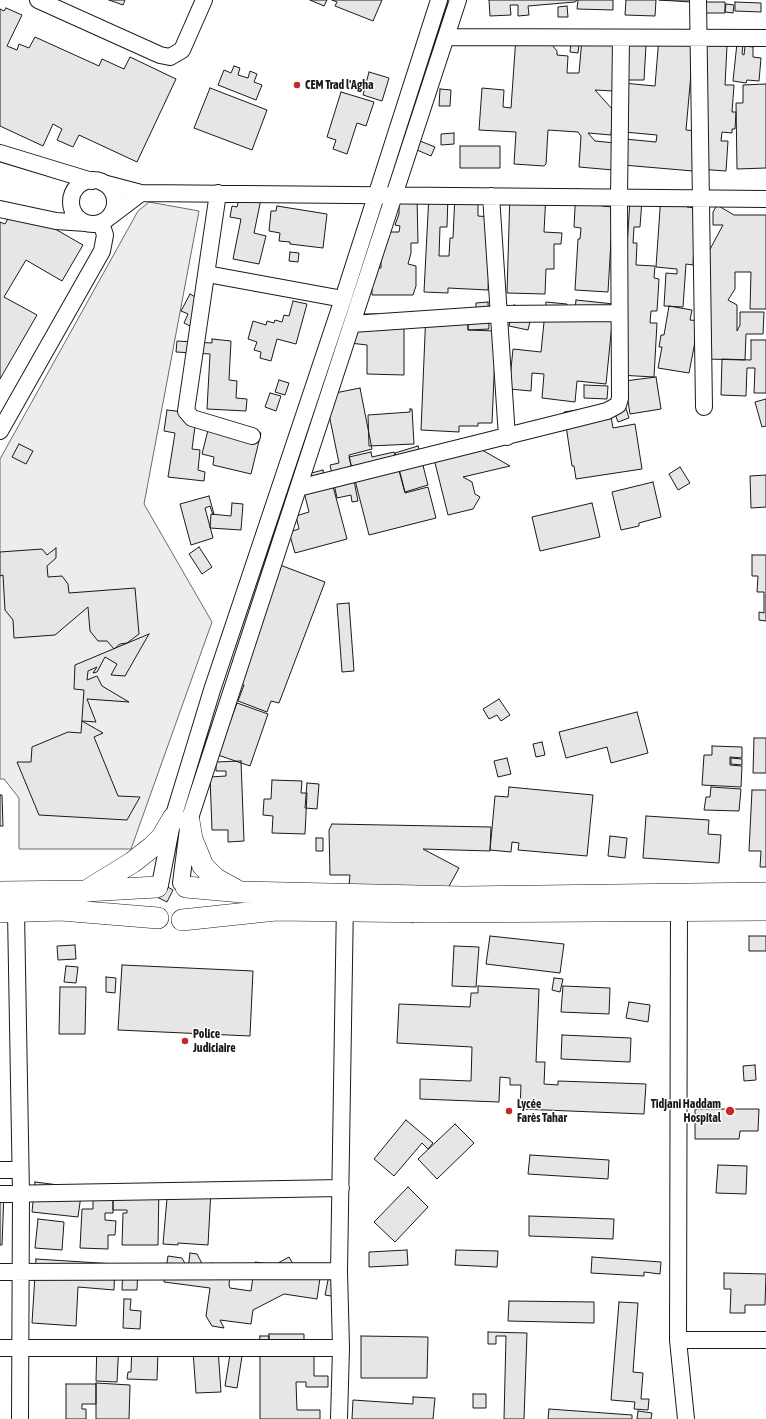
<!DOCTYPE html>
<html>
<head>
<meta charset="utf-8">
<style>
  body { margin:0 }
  canvas { display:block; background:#fff }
</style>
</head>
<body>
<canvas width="766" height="1419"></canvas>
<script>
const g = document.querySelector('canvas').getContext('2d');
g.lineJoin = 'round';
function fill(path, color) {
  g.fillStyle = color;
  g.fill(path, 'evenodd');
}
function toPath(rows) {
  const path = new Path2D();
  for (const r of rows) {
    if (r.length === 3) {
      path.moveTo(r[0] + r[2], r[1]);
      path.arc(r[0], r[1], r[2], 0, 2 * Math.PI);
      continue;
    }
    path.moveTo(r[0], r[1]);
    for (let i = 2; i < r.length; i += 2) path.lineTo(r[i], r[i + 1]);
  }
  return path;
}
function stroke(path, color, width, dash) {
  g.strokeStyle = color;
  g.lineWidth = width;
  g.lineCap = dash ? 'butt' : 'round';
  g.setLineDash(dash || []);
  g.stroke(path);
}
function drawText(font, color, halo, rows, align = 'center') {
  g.font = font + ' "Asap Condensed",sans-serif';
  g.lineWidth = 3;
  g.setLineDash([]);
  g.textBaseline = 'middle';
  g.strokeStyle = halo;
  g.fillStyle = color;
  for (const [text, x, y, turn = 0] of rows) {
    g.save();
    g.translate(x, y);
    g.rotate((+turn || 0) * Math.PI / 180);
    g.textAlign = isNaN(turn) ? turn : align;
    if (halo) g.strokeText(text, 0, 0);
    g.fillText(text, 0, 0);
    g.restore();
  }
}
const built = toPath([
  [149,202,199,211,144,504,212,622,131,849,19,849,19,798,4,779,0,779,0,459,138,211,149,202]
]);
const building = toPath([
  [109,0,125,0,123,5,109,0],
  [310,0,327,0,324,6,310,0],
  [332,0,382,0,373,21,335,6,337,2,332,0],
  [489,0,577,0,575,2,528,6,529,15,518,16,518,5,510,5,511,15,490,16,489,0],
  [578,0,613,0,613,10,577,9,578,0],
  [626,0,656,0,655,16,625,15,626,0],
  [659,0,691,0,691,2,659,0],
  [702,2,725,2,725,13,702,13,702,2],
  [735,2,761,3,761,12,735,11,735,2],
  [726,4,734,5,733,13,725,12,726,4],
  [567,6,568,17,558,17,558,7,567,6],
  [6,8,22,15,7,46,17,50,19,44,29,48,35,37,99,66,102,59,124,69,130,57,176,79,137,162,79,135,73,147,57,140,62,129,53,124,43,146,0,126,0,9,4,11,6,8],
  [516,37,548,40,557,51,557,55,568,56,567,73,579,73,582,39,610,40,616,48,613,91,595,90,613,110,611,135,588,133,595,141,615,143,613,170,579,167,581,136,578,132,548,130,546,164,544,166,514,164,516,132,479,130,482,88,504,90,503,107,511,108,516,37],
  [659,37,694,40,686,130,697,131,693,171,623,165,625,139,656,142,657,135,624,132,623,83,655,86,659,37],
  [571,43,579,44,578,53,570,52,571,43],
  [737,43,743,44,742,54,744,55,745,46,753,47,753,57,761,58,759,81,747,80,746,83,733,81,737,43],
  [627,44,646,45,644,80,625,80,627,44],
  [706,45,727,46,725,85,734,85,732,112,736,112,735,129,732,129,732,133,722,132,721,141,728,141,726,171,698,169,706,45],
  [234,66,240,68,238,75,248,78,250,71,257,74,254,82,262,85,256,100,218,85,224,70,231,73,234,66],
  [369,72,389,78,382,101,363,95,369,72],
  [766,84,766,168,737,169,736,103,743,103,743,85,766,84],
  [210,88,267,110,252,150,194,128,210,88],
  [440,89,451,90,450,106,439,106,440,89],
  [341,92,374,102,366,126,357,123,347,154,333,149,336,140,327,137,341,92],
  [454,133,454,144,441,145,441,134,454,133],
  [420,141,435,147,431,156,417,150,420,141],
  [460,146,500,146,500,168,460,168,460,146],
  [576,189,603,191,602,206,613,207,608,292,575,290,578,239,580,239,581,228,574,227,576,189],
  [510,192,546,193,544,232,562,233,561,244,554,244,554,269,546,269,545,294,507,293,510,192],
  [240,194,261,199,254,233,266,236,259,264,233,259,241,219,230,217,232,206,237,207,240,194],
  [429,194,448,195,447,227,440,227,439,256,449,256,450,238,453,238,455,194,478,195,478,216,491,217,488,290,448,288,448,293,424,292,429,194],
  [661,195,688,197,687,207,696,208,693,265,686,264,683,307,664,306,666,273,677,274,677,269,656,267,661,195],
  [417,197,418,243,411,243,411,253,408,264,416,266,416,286,413,295,372,295,372,285,377,268,381,268,381,254,387,232,399,232,400,226,395,225,399,214,399,200,417,197],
  [630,200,642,200,640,227,634,227,633,243,637,243,636,265,655,266,654,278,659,279,657,311,651,311,650,323,657,323,654,377,619,375,630,200],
  [717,205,734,215,766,215,766,309,750,309,751,272,735,272,735,289,728,300,737,305,737,331,740,325,740,312,764,312,763,334,746,334,745,360,706,359,708,253,723,225,713,225,713,212,717,205],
  [15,206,83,245,62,281,26,260,4,297,37,315,0,379,0,222,5,224,15,206],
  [277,206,327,214,323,248,290,244,290,242,279,241,280,233,269,231,271,211,276,211,277,206],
  [290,252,299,253,298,262,289,261,290,252],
  [190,294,202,301,190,326,184,323,188,314,181,311,190,294],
  [576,300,614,304,606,384,577,381,575,402,542,398,544,374,532,373,531,391,509,389,513,349,541,352,546,302,567,304,565,320,574,321,576,300],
  [293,301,307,304,296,344,277,339,271,361,260,358,261,352,254,350,257,342,248,339,253,321,266,325,267,321,274,323,275,320,282,322,284,315,289,316,293,301],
  [488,302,489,329,468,330,468,314,476,313,476,303,488,302],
  [514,305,533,309,528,330,509,326,514,305],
  [669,306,692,310,690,320,699,321,689,373,658,368,662,347,659,347,661,335,664,335,669,306],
  [426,311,468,312,468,330,496,331,492,423,478,423,478,426,459,426,459,432,421,430,426,311],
  [360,314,377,314,404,321,404,375,367,374,367,345,350,343,360,314],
  [212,339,231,341,229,380,237,381,236,398,247,399,246,411,207,409,210,354,176,352,177,341,212,343,212,339],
  [751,340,766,340,766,393,754,393,755,368,747,368,746,396,721,395,722,359,751,360,751,340],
  [656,377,661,409,630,414,625,381,656,377],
  [279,380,289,383,285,395,275,392,279,380],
  [584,385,608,386,607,399,584,398,584,385],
  [360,388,372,449,349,455,358,501,352,502,351,495,337,498,330,465,339,463,325,395,360,388],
  [270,393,281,396,276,411,265,407,270,393],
  [623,399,629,418,618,422,611,403,623,399],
  [766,399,766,426,762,427,755,402,766,399],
  [609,405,613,428,635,424,642,469,576,479,574,466,572,466,564,412,609,405],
  [410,409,412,409,414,444,369,446,368,415,410,412,410,409],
  [167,410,184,412,196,419,192,449,200,450,198,470,205,472,204,481,168,477,175,433,164,431,167,410],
  [210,422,261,433,251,474,213,465,214,457,202,454,210,422],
  [463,439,510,466,463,477,472,482,475,494,480,497,473,509,448,515,431,447,463,439],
  [19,444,33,451,26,464,12,457,19,444],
  [418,446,428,485,405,492,395,453,418,446],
  [371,452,372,457,394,452,405,493,428,487,436,518,369,535,349,457,371,452],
  [680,467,690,483,678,490,669,474,680,467],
  [323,470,324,477,330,475,347,539,295,553,289,532,299,529,296,516,309,512,300,476,323,470],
  [766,475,766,507,751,508,750,476,766,475],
  [653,482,661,517,639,523,639,526,621,530,612,492,653,482],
  [209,496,214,514,213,515,210,506,205,508,213,538,191,545,180,504,209,496],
  [232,503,243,504,241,530,210,528,211,514,231,516,232,503],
  [592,503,600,537,540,551,532,517,592,503],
  [199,547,212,567,202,574,189,554,199,547],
  [56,548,56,558,47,566,48,577,62,576,68,584,69,593,135,588,139,634,127,643,120,644,114,649,107,641,98,641,90,631,88,607,55,635,14,638,13,620,5,610,3,575,0,576,0,552,42,549,47,555,56,548],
  [752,555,766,555,766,621,759,620,759,612,764,613,764,592,757,592,758,576,752,576,752,555],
  [280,565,325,582,279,703,271,701,267,712,238,701,244,685,235,682,280,565],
  [349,603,354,671,342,672,337,604,349,603],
  [149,634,125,676,111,675,117,664,105,657,97,672,93,673,97,667,88,671,87,680,97,676,102,686,129,702,87,699,96,722,82,721,103,733,94,737,118,796,140,797,127,820,39,815,17,762,31,762,32,747,68,732,81,733,84,690,74,689,75,665,149,634],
  [499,699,510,715,501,721,497,715,489,719,483,709,499,699],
  [237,703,268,714,250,766,218,755,237,703],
  [637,712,648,753,611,763,607,747,566,758,559,732,637,712],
  [754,738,766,738,766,773,753,773,754,738],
  [542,742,545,755,536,757,533,744,542,742],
  [712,746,742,747,742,758,730,757,730,765,742,766,741,787,702,785,704,755,712,755,712,746],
  [507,758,511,774,498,777,494,761,507,758],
  [731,758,742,759,742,765,731,764,731,758],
  [241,761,244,841,228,842,228,830,212,830,210,777,226,776,226,771,216,771,216,762,241,761],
  [272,780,302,781,301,793,307,793,305,834,272,833,273,816,263,815,264,799,271,799,272,780],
  [307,783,319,784,317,809,305,808,307,783],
  [509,787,593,795,587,856,518,850,519,843,512,842,511,852,490,850,495,796,508,797,509,787],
  [711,787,741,789,739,811,704,810,706,797,710,797,711,787],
  [752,790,766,790,766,867,760,867,761,851,749,851,752,790],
  [0,795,2,795,3,826,0,826,0,795],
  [646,816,709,820,708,834,721,835,719,863,643,858,646,816],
  [332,824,491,827,490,851,423,849,459,868,432,917,417,917,413,923,349,885,350,875,330,875,329,830,332,824],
  [610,836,627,838,625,858,608,856,610,836],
  [316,838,323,838,323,851,316,851,316,838],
  [162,884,173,890,167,902,155,896,162,884],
  [490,936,564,944,560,973,486,964,490,936],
  [749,936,766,936,766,951,749,951,749,936],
  [75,945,76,959,58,960,57,946,75,945],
  [454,946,479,947,476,987,452,986,454,946],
  [122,965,253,971,250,1036,118,1030,122,965],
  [66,966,78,967,76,983,64,982,66,966],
  [106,977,116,978,115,993,106,992,106,977],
  [554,978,563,979,560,992,552,990,554,978],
  [478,986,539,989,536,1062,545,1062,544,1084,558,1085,558,1081,646,1084,644,1114,520,1109,521,1085,510,1085,510,1078,500,1077,499,1102,420,1099,420,1079,471,1081,472,1047,397,1043,399,1004,470,1007,471,993,478,993,478,986],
  [563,986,610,988,609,1014,561,1012,563,986],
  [60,987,86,987,85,1034,59,1034,60,987],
  [629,1002,650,1005,648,1022,626,1018,629,1002],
  [562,1035,631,1038,630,1062,561,1059,562,1035],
  [755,1065,756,1080,744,1081,743,1066,755,1065],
  [695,1109,759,1109,758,1131,740,1131,739,1139,695,1139,695,1109],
  [406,1120,433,1143,428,1149,422,1143,394,1176,374,1159,406,1120],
  [455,1124,474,1143,437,1179,418,1159,455,1124],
  [530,1155,609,1160,608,1179,528,1174,530,1155],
  [718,1165,747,1166,746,1194,716,1193,718,1165],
  [35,1182,82,1188,78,1217,32,1212,35,1182],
  [113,1184,159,1185,158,1245,122,1245,123,1213,127,1213,127,1210,113,1210,113,1184],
  [168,1187,211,1190,208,1245,178,1243,178,1245,163,1244,168,1187],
  [408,1187,428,1207,395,1242,374,1222,408,1187],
  [0,1193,4,1193,2,1245,0,1245,0,1193],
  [93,1199,113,1200,113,1213,105,1213,105,1220,116,1221,115,1235,108,1235,108,1249,80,1248,82,1209,93,1209,93,1199],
  [529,1216,614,1219,613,1239,529,1236,529,1216],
  [38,1219,64,1222,62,1250,35,1248,38,1219],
  [407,1250,408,1265,369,1267,369,1252,407,1250],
  [456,1250,498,1251,497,1267,455,1265,456,1250],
  [190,1253,197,1254,208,1275,210,1263,231,1266,229,1285,230,1288,251,1291,255,1262,270,1264,276,1275,278,1263,289,1257,296,1269,320,1278,317,1299,284,1294,253,1310,251,1324,220,1320,224,1328,212,1326,206,1316,210,1288,164,1282,168,1256,182,1258,188,1269,190,1253],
  [592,1257,661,1262,660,1274,644,1272,644,1276,591,1273,592,1257],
  [36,1259,115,1264,114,1290,78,1287,76,1326,32,1323,36,1259],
  [123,1266,138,1267,137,1290,122,1290,123,1266],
  [724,1273,766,1274,765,1305,745,1305,745,1313,730,1313,731,1289,724,1289,724,1273],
  [329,1275,341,1277,337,1297,325,1295,329,1275],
  [124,1299,131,1299,130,1310,141,1311,140,1329,123,1328,124,1299],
  [509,1301,594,1302,594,1323,508,1321,509,1301],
  [619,1302,638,1303,633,1372,643,1373,641,1399,649,1399,648,1410,634,1409,635,1402,611,1400,619,1302],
  [488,1332,527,1333,524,1419,504,1419,506,1336,496,1336,496,1344,488,1344,488,1332],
  [269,1334,304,1334,304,1354,314,1354,314,1376,328,1376,328,1387,306,1387,306,1382,296,1382,297,1410,320,1410,320,1419,260,1419,260,1347,269,1347,269,1334],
  [260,1336,269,1336,268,1346,259,1346,260,1336],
  [361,1336,428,1337,427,1378,361,1378,361,1336],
  [97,1341,119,1342,117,1382,96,1381,97,1341],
  [132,1343,158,1352,157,1380,127,1379,128,1372,131,1372,132,1343],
  [231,1348,243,1350,237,1388,225,1386,231,1348],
  [218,1349,221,1392,196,1393,193,1351,218,1349],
  [96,1383,130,1385,129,1419,96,1419,96,1383],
  [66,1384,96,1384,96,1404,82,1404,82,1409,86,1409,86,1419,66,1419,66,1384],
  [473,1394,486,1394,486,1408,473,1408,473,1394],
  [413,1397,435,1398,433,1419,352,1419,353,1400,413,1404,413,1397],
  [549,1409,632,1415,632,1419,548,1419,549,1409],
  [638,1411,652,1413,651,1419,637,1419,638,1411]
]);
const minor = toPath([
  [38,0,160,55,170,57,182,50,204,0],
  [698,0,704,407],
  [446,37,766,38],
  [0,153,92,181],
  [93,202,22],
  [103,183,141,193,766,199],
  [218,193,186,411,192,418,252,436],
  [491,196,507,437],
  [0,209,56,221,86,223],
  [108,218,141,193],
  [207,274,343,299],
  [352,324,499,314,619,313],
  [0,431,102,251,105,235,101,223],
  [298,488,607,411,618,405,620,398,619,197,621,38],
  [181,883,189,821,458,0],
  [160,885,173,818,212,690,343,299,439,0],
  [679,899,678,1340,766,1340],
  [16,912,21,1194,20,1419],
  [0,1170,20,1170],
  [0,1194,341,1188],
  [0,1272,339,1271],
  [678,1340,686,1419],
  [0,1348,341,1348],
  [339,1419,341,1348,339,1271,345,901]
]);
const major = toPath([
  [189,821,192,839,203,866,216,879,236,890],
  [186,887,242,892,463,897,766,893],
  [86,891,133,862,152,847,162,837,173,818],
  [0,892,85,891,157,887],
  [0,912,61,910,158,918],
  [182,920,276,910,432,912,766,910]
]);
const markers = [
  [297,85,4,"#c62828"],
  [185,1041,4,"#c62828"],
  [509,1111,4,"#c62828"],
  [730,1111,5,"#c62828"]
];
const poiNames = [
  ["CEM Trad l'Agha",305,85],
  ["Police",193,1034],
  ["Judiciaire",193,1048],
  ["Lycée",517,1104],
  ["Farès Tahar",517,1118],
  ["Tidjani Haddam",721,1104,"right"],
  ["Hospital",721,1118,"right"]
];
fill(built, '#ededed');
stroke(built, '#6a6a6a', 1);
fill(building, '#e6e6e6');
stroke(building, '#1a1a1a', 1);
stroke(minor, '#1a1a1a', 18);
stroke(major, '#1a1a1a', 22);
stroke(minor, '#fff', 16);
stroke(major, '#fff', 21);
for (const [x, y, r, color] of markers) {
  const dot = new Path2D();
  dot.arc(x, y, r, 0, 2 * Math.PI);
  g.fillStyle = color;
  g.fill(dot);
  stroke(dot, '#fff', 1.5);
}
drawText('bold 12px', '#1a1a1a', '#fff', poiNames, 'left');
</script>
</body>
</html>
